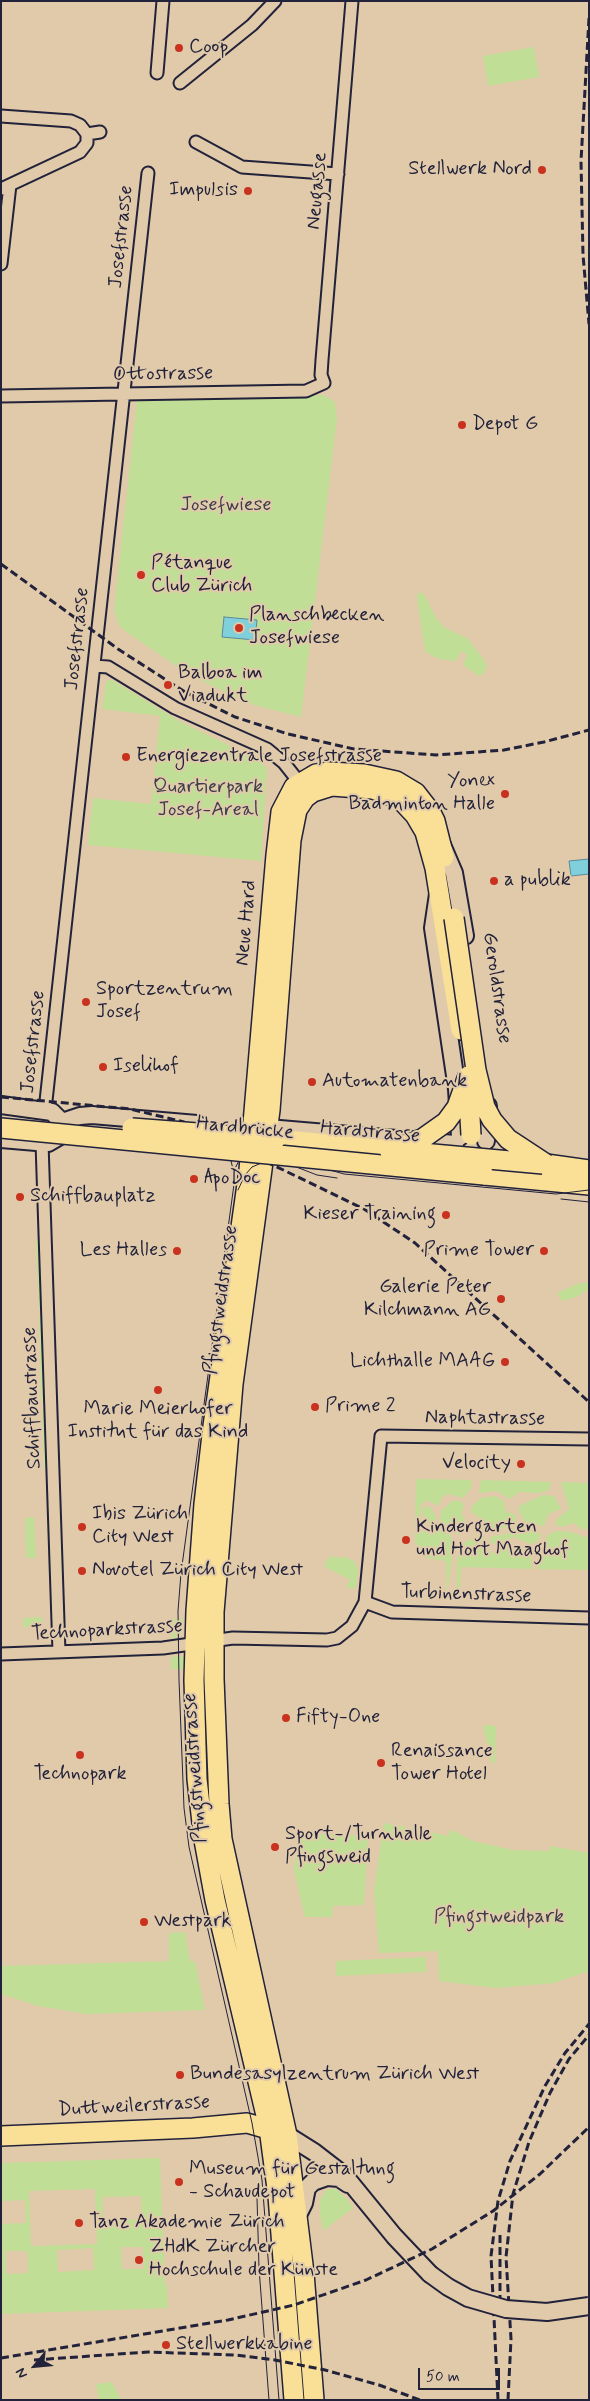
<!DOCTYPE html>
<html>
<head>
<meta charset="utf-8">
<style>
  body { margin:0 }
  #map { position:relative; width:590px; height:2401px; overflow:hidden; background:#e1caaa; font-family:Mynerve,sans-serif }
  canvas { display:block }
  .frame { position:absolute; inset:0; border:2px solid #22223b; pointer-events:none }
  .north { position:absolute; left:10px; top:2341px; width:50px; height:50px; -webkit-text-stroke:4px #e1caaa; paint-order:stroke; rotate:242deg; font-size:14px; font-weight:700; line-height:20px; text-align:center; color:#22223b }
  .north::after { content:''; display:block; margin:auto; width:18px; height:22px; background:#22223b; clip-path:polygon(50% 0,100% 100%,50% 72%,0 100%) }
  .scale { position:absolute; left:418px; top:2368px; width:82px; height:22px; box-sizing:border-box; border:2px solid #22223b; border-top:0; padding-left:6px; font-size:15px; line-height:18px; white-space:nowrap; color:#22223b; -webkit-text-stroke:4px #e1caaa; paint-order:stroke }
</style>
</head>
<body>
<div id="map">
<canvas width="590" height="2401"></canvas>
<div class="frame"></div>
<div class="north">N</div>
<div class="scale">50 m</div>
</div>
<script>
const g = document.querySelector('canvas').getContext('2d');
g.lineJoin = 'round';
function fill(path, color) {
  g.fillStyle = color;
  g.fill(path, 'evenodd');
}
function toPath(rows) {
  const path = new Path2D();
  for (const r of rows) {
    path.moveTo(r[0], r[1]);
    for (let i = 2; i < r.length; i += 2) path.lineTo(r[i], r[i + 1]);
  }
  return path;
}
function stroke(path, color, width, dash) {
  g.strokeStyle = color;
  g.lineWidth = width;
  g.lineCap = dash ? 'butt' : 'round';
  g.setLineDash(dash || []);
  g.stroke(path);
}
function drawText(font, color, halo, rows, align = 'center') {
  g.font = font + ' Mynerve,sans-serif';
  g.lineWidth = 4;
  g.setLineDash([]);
  g.textBaseline = 'middle';
  g.strokeStyle = halo;
  g.fillStyle = color;
  for (const [text, x, y, turn = 0] of rows) {
    g.save();
    g.translate(x, y);
    g.rotate((+turn || 0) * Math.PI / 180);
    g.textAlign = isNaN(turn) ? turn : align;
    if (halo) g.strokeText(text, 0, 0);
    g.fillText(text, 0, 0);
    g.restore();
  }
}
const green = toPath([
  [534,47,539,77,488,86,483,56],
  [324,395,335,402,337,418,301,717,254,705,191,676,125,631,119,625,114,611,137,400],
  [420,592,424,594,435,616,445,628,467,638,485,661,487,667,483,674,479,676,463,665,467,655,461,651,456,661,453,661,436,658,425,651,418,605,417,595],
  [108,680,112,680,179,721,261,761,267,769,261,861,88,845,93,798,151,804,160,716,102,709,106,683],
  [36,1240,40,1240,42,1308,39,1309],
  [589,1282,589,1289,576,1297,562,1301,557,1293,577,1284],
  [39,1315,43,1321,45,1401,41,1401],
  [46,1409,51,1467,44,1468,42,1410],
  [416,1479,472,1480,471,1488,463,1498,449,1494,443,1496,438,1506,427,1500,421,1505,420,1524,415,1528],
  [481,1480,483,1480,552,1482,548,1491,539,1493,520,1492,509,1499,497,1491,479,1493],
  [561,1482,589,1483,589,1529,581,1529,574,1523,561,1527,556,1525,556,1520,569,1509],
  [543,1495,554,1496,561,1509,548,1514,544,1526,526,1522,519,1512,519,1506],
  [495,1496,504,1501,505,1511,516,1515,516,1522,507,1528,482,1531,479,1528,479,1517,471,1512,472,1506,481,1498],
  [452,1501,460,1501,464,1505,462,1514,467,1526,460,1535,456,1534,440,1520,441,1511],
  [426,1506,431,1508,436,1516,436,1522,433,1524,428,1524,424,1517,422,1510],
  [34,1517,36,1558,26,1558,25,1518],
  [439,1527,449,1533,454,1543,447,1597,446,1561,426,1558,415,1542,415,1531,429,1532,432,1537,434,1530],
  [514,1529,528,1532,536,1530,541,1535,537,1542,530,1544,514,1537,494,1544,490,1542,492,1536,503,1535],
  [555,1531,571,1532,589,1538,589,1570,537,1569,541,1547,547,1536],
  [478,1535,485,1537,489,1551,493,1553,512,1545,526,1549,531,1555,532,1569,461,1567,460,1598,457,1596,457,1557,464,1543],
  [329,1556,343,1558,344,1556,354,1561,358,1569,356,1587,352,1589,346,1587,350,1580,325,1567,326,1560,328,1561],
  [42,1617,43,1626,23,1627,23,1618],
  [171,1619,184,1619,184,1624,181,1632,171,1640],
  [185,1656,189,1659,189,1669,171,1669,171,1657],
  [483,1725,496,1726,495,1763,491,1763],
  [384,1823,449,1836,450,1830,454,1831,473,1841,513,1850,550,1851,550,1846,589,1853,589,1971,554,1983,496,1988,439,1981,438,1951,379,1953,374,1891],
  [297,1833,368,1836,364,1905,333,1906,332,1917,305,1917,294,1871],
  [185,1932,190,1961,195,1961,205,2010,87,2014,38,2006,1,1994,1,1966,169,1961,169,1933],
  [426,1957,426,1972,336,1976,336,1961],
  [160,2158,165,2284,167,2285,168,2308,1,2314,1,2224,26,2223,25,2200,1,2201,1,2163],
  [95,2189,97,2244,31,2246,29,2191],
  [141,2196,142,2219,103,2220,103,2197],
  [121,2247,143,2247,144,2269,122,2269],
  [93,2248,94,2270,58,2272,57,2250],
  [5,2251,27,2251,28,2273,6,2274],
  [327,2189,336,2189,347,2199,353,2208,323,2231,320,2214,320,2200],
  [112,2382,121,2400,99,2399,96,2384]
]);
const water = toPath([
  [224,617,257,620,255,640,222,637,224,617],
  [589,859,589,874,571,876,569,861,589,859]
]);
const street = toPath([
  [157,73,163,1],
  [180,83,252,25,275,1],
  [1,116,71,121,80,125,87,134],
  [87,134,100,132],
  [196,142,242,167,338,174],
  [1,189,80,152,87,143,87,134],
  [1,264,10,185],
  [1,396,306,391,324,383,321,375,322,360,352,1],
  [94,666,108,667,175,708,267,749,284,763,299,782],
  [45,1110,148,173],
  [42,1143,59,1652],
  [365,1602,392,1612,589,1618],
  [1,1654,163,1648,233,1638,327,1640,337,1638,352,1626,365,1602,381,1436,589,1439]
]);
const secondary = toPath([
  [442,845,454,873,465,936],
  [438,894,433,928,457,1089,460,1137],
  [1,1105,52,1112,62,1122,62,1128,60,1136,48,1143,1,1139],
  [62,1122,80,1116,92,1115,197,1124],
  [256,1131,268,1128,455,1144],
  [486,1141,488,1106],
  [287,2135,314,2152,345,2176,394,2236,430,2274],
  [298,2215,304,2203,307,2188,313,2182,327,2177,339,2178,348,2184]
]);
const primary = toPath([
  [276,1139,389,1150],
  [546,1164,589,1170],
  [484,1175,589,1185],
  [1,2136,193,2128,247,2123,278,2132],
  [294,2400,278,2196,269,2128,215,1900,204,1840,197,1779,194,1680,196,1611,204,1504,213,1426,249,1170,276,855,281,812,294,787,316,774,329,772,364,774,396,781,416,793,430,811,435,821,444,857],
  [314,2400,304,2273,287,2135,222,1839,219,1804,214,1679,214,1612,233,1384,270,1110,291,840,297,810,305,798,313,792,332,786,373,789,400,799,415,815,425,832,435,868,461,1030]
]);
const tram = toPath([
  [1,1120,185,1137],
  [180,1136,205,1140,217,1146,231,1161,235,1177,181,1573,178,1611,179,1680,184,1808,189,1847,252,2123,262,2180,279,2400],
  [208,1139,262,1145],
  [255,1151,317,1175,337,1178],
  [282,1151,323,1168,344,1174,556,1194,589,1190],
  [233,1172,241,1157,255,1149,271,1148,288,1154],
  [238,1190,245,1175,252,1167,266,1161,278,1161],
  [561,1199,589,1202],
  [257,2198,259,2268,269,2400]
]);
const rail = toPath([
  [589,18,581,161,583,255,589,324],
  [1,564,118,649,185,692,235,717,288,734,354,749,436,755,504,750,544,742,589,730],
  [1,1097,130,1109,184,1122,364,1209,415,1243,589,1402],
  [500,2235,500,2298],
  [1,2358,228,2320,294,2305,366,2280,432,2249,493,2211,540,2174,589,2127],
  [34,2360,148,2352,236,2355,275,2360,325,2370,379,2385,420,2400],
  [498,2400,491,2256,498,2201,510,2161,545,2086,565,2053,589,2024],
  [508,2400,511,2339,506,2257,513,2194,529,2142,550,2093,569,2059,589,2035]
]);
const secondaryBridge = toPath([
  [430,2274,448,2287,468,2298,506,2309,547,2312,589,2306]
]);
const primaryBridge = toPath([
  [454,918,476,1070,485,1107,492,1120,508,1139,546,1164],
  [468,1082,471,1135],
  [1,1128,484,1175],
  [132,1128,276,1139],
  [398,1147,422,1139,446,1122,457,1107,468,1076],
  [389,1150,543,1164]
]);
const markers = [
  [179,48,5,"#c8321e"],
  [542,170,5,"#c8321e"],
  [248,191,5,"#c8321e"],
  [462,425,5,"#c8321e"],
  [141,575,5,"#c8321e"],
  [239,628,5,"#c8321e"],
  [168,685,5,"#c8321e"],
  [126,757,5,"#c8321e"],
  [505,794,5,"#c8321e"],
  [494,881,5,"#c8321e"],
  [86,1002,5,"#c8321e"],
  [103,1067,5,"#c8321e"],
  [312,1082,5,"#c8321e"],
  [194,1179,5,"#c8321e"],
  [20,1197,5,"#c8321e"],
  [446,1215,5,"#c8321e"],
  [177,1251,5,"#c8321e"],
  [544,1251,5,"#c8321e"],
  [501,1299,5,"#c8321e"],
  [505,1362,5,"#c8321e"],
  [158,1390,5,"#c8321e"],
  [315,1407,5,"#c8321e"],
  [521,1464,5,"#c8321e"],
  [82,1527,5,"#c8321e"],
  [406,1540,5,"#c8321e"],
  [82,1571,5,"#c8321e"],
  [286,1718,5,"#c8321e"],
  [80,1755,5,"#c8321e"],
  [381,1763,5,"#c8321e"],
  [275,1847,5,"#c8321e"],
  [144,1922,5,"#c8321e"],
  [180,2075,5,"#c8321e"],
  [179,2182,5,"#c8321e"],
  [79,2223,5,"#c8321e"],
  [139,2260,5,"#c8321e"],
  [166,2345,5,"#c8321e"]
];
const poiNames = [
  ["Coop",189,48],
  ["Stellwerk Nord",532,170,"right"],
  ["Impulsis",238,191,"right"],
  ["Depot G",472,425],
  ["Pétanque",151,564],
  ["Club Zürich",151,587],
  ["Planschbecken",249,616],
  ["Josefwiese",249,639],
  ["Balboa im",178,674],
  ["Viadukt",178,697],
  ["Energiezentrale Josefstrasse",136,757],
  ["Yonex",495,782,"right"],
  ["Badminton Halle",495,805,"right"],
  ["a publik",504,881],
  ["Sportzentrum",96,990],
  ["Josef",96,1013],
  ["Iselihof",113,1067],
  ["Automatenbank",322,1082],
  ["ApoDoc",204,1179],
  ["Schiffbauplatz",30,1197],
  ["Kieser Training",436,1215,"right"],
  ["Les Halles",167,1251,"right"],
  ["Prime Tower",534,1251,"right"],
  ["Galerie Peter",491,1288,"right"],
  ["Kilchmann AG",491,1311,"right"],
  ["Lichthalle MAAG",495,1362,"right"],
  ["Prime 2",325,1407],
  ["Marie Meierhofer",158,1410,"center"],
  ["Institut für das Kind",158,1433,"center"],
  ["Velocity",511,1464,"right"],
  ["Ibis Zürich",92,1515],
  ["City West",92,1538],
  ["Kindergarten",416,1528],
  ["und Hort Maaghof",416,1551],
  ["Novotel Zürich City West",92,1571],
  ["Fifty-One",296,1718],
  ["Renaissance",391,1752],
  ["Tower Hotel",391,1775],
  ["Technopark",80,1775,"center"],
  ["Sport-/Turnhalle",285,1835],
  ["Pfingsweid",285,1858],
  ["Westpark",154,1922],
  ["Bundesasylzentrum Zürich West",190,2075],
  ["Museum für Gestaltung",189,2170],
  ["- Schaudepot",189,2193],
  ["Tanz Akademie Zürich",89,2223],
  ["ZHdK Zürcher",149,2248],
  ["Hochschule der Künste",149,2271],
  ["Stellwerkkabine",176,2345]
];
const streetNames = [
  ["Neugasse",318,191,-85],
  ["Josefstrasse",122,237,-84],
  ["Ottostrasse",163,375,-1],
  ["Josefstrasse",78,639,-84],
  ["Neue Hard",247,923,-85],
  ["Geroldstrasse",496,988,82],
  ["Josefstrasse",34,1042,-84],
  ["Hardbrücke",245,1129,6],
  ["Hardstrasse",370,1133,5],
  ["Pfingstweidstrasse",222,1300,-82],
  ["Schiffbaustrasse",33,1398,-92],
  ["Naphtastrasse",485,1419,1],
  ["Turbinenstrasse",466,1595,2],
  ["Technoparkstrasse",107,1631,-3],
  ["Pfingstweidstrasse",196,1768,-94],
  ["Duttweilerstrasse",134,2107,-3]
];
const parkNames = [
  ["Josefwiese",226,506],
  ["Quartierpark",208,788],
  ["Josef-Areal",208,811],
  ["Pfingstweidpark",499,1918]
];
fill(green, '#c0de96');
fill(water, '#80d0db');
stroke(water, '#5a8a9b', 1);
stroke(street, '#22223b', 15);
stroke(secondary, '#22223b', 20);
stroke(primary, '#22223b', 22);
stroke(street, '#e1caaa', 11);
stroke(secondary, '#e1caaa', 16);
stroke(primary, '#fadf96', 19);
stroke(tram, '#22223b', 1);
stroke(rail, '#22223b', 3, [8, 4]);
stroke(secondaryBridge, '#22223b', 20, []);
stroke(primaryBridge, '#22223b', 22, []);
stroke(secondaryBridge, '#e1caaa', 16);
stroke(primaryBridge, '#fadf96', 19);
for (const [x, y, r, color] of markers) {
  const dot = new Path2D();
  dot.arc(x, y, r, 0, 2 * Math.PI);
  g.fillStyle = color;
  g.fill(dot);
  stroke(dot, '#e1caaa', 2);
}
drawText('20px', '#22223b', '#e1caaa', poiNames, 'left');
drawText('20px', '#22223b', '#e1caaa', streetNames);
drawText('20px', '#3a3e49', '#e1caaa', parkNames);
</script>
</body>
</html>
